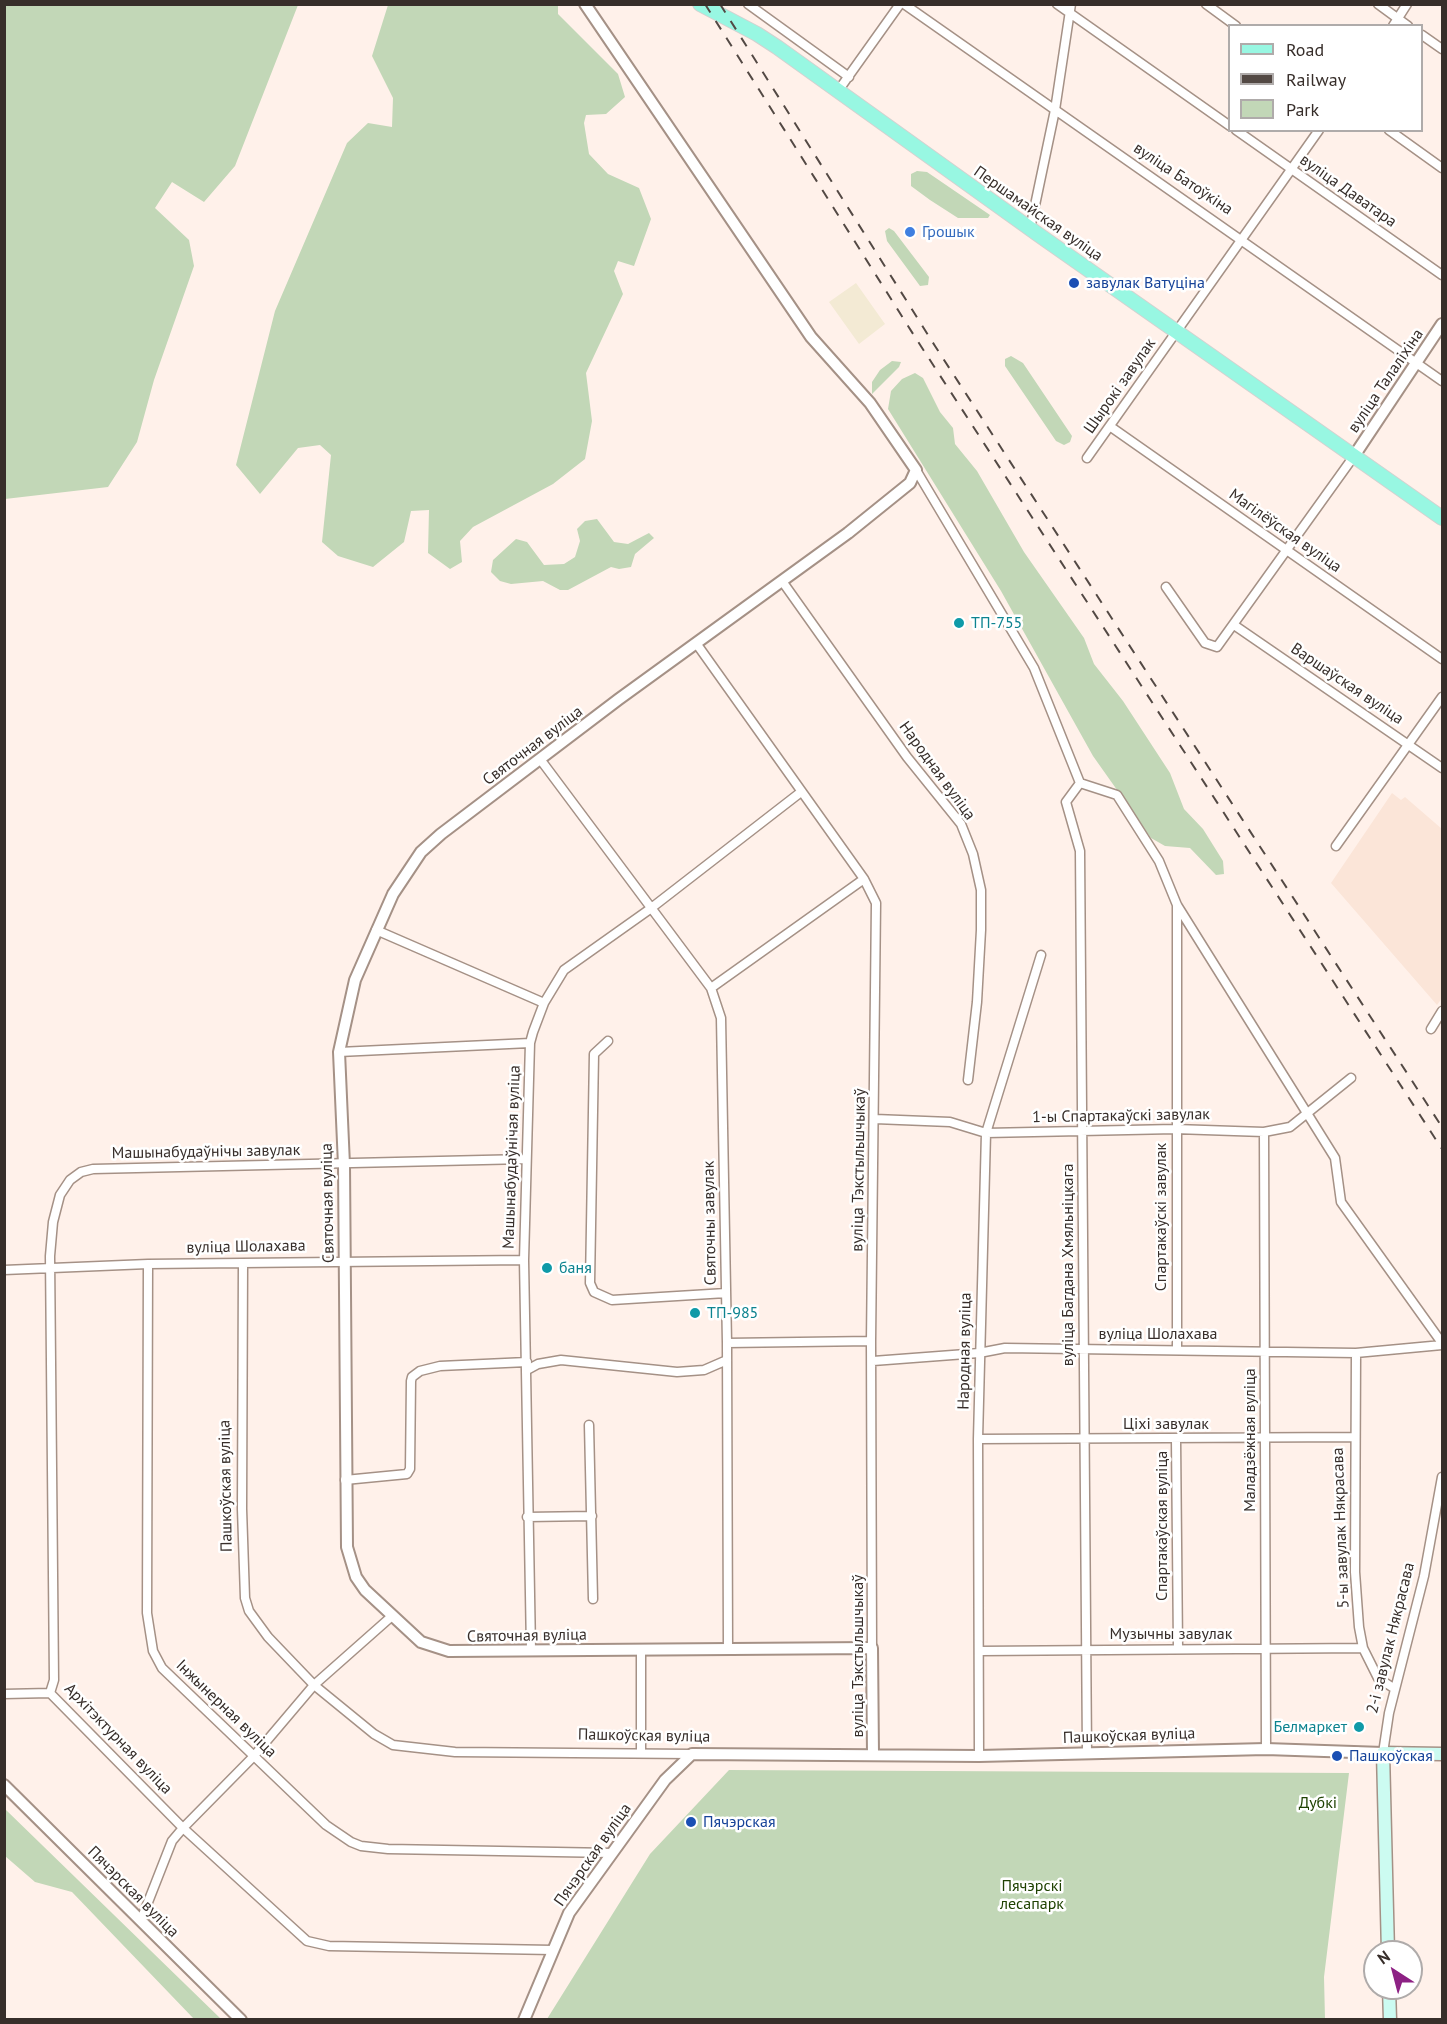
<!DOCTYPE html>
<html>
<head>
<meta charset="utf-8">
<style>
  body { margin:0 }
  #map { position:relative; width:1447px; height:2024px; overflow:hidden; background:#fff1ea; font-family:"PT Sans",sans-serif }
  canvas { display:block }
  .frame { position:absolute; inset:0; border:6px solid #372e2a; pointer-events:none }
  .legend { position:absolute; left:1228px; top:24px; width:195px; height:108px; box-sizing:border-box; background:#fff; border:2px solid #afabaa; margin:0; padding:8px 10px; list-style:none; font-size:18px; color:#372e2a }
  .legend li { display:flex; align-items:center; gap:12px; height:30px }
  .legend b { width:30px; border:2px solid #afabaa }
  .north { position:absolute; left:1363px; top:1940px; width:60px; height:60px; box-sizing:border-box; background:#fff; border:2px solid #afabaa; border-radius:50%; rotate:324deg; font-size:16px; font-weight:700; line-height:24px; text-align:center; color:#372e2a }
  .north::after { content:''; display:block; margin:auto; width:21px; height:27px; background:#8d2184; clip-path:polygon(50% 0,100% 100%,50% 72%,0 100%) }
</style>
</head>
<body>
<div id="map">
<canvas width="1447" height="2024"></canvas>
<div class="frame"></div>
<ul class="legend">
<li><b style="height:8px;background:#98f7e2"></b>Road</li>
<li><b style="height:8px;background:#534944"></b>Railway</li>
<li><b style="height:16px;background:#c2d7b7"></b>Park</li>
</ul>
<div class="north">N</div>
</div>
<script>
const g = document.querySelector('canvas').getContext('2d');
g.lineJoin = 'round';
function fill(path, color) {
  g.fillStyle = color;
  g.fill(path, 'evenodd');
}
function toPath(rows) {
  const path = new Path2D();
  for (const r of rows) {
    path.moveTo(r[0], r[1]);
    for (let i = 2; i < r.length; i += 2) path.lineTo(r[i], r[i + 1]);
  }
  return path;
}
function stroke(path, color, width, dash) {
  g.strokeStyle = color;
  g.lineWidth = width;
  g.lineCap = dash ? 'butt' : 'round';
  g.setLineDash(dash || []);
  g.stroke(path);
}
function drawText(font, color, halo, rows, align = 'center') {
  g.font = font + ' "PT Sans",sans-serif';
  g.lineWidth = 5;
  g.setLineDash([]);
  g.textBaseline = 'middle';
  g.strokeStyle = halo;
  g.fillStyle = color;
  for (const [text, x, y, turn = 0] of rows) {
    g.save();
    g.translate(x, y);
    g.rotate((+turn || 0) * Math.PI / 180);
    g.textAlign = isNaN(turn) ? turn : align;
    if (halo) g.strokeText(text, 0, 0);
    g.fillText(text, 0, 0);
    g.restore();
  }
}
const commercial = toPath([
  [1392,793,1401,800,1405,797,1442,829,1442,998,1437,1005,1331,883]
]);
const industrial = toPath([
  [856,283,885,324,859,344,829,302]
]);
const green = toPath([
  [5,4,298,5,235,166,204,202,172,182,155,208,189,240,194,266,154,380,137,442,108,487,5,499],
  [388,5,558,5,558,14,618,74,625,97,606,114,586,115,584,123,589,154,608,174,639,188,651,219,634,266,618,261,614,271,623,294,586,373,592,421,585,459,553,484,473,527,460,541,462,562,450,569,428,553,429,510,411,511,404,542,373,567,338,556,322,542,331,455,320,445,298,448,260,494,236,465,275,311,347,143,368,123,392,127,393,98,372,56],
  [917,171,927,172,990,215,988,218,958,218,930,200,911,186,911,174],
  [889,228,894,231,929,277,928,285,920,286,887,241,885,231],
  [1011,356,1023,363,1072,436,1070,442,1064,445,1056,441,1005,366,1005,359],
  [892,361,901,362,899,367,872,394,872,382,880,370],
  [915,373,923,378,940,412,953,428,955,444,977,471,1024,552,1084,638,1094,664,1123,701,1170,773,1184,809,1203,829,1223,861,1224,874,1216,875,1190,848,1165,846,1151,838,1093,756,1001,591,888,409,891,391,902,379],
  [597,519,614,542,628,544,649,533,654,538,635,554,631,567,619,569,611,567,568,590,560,590,543,581,511,584,500,581,491,572,493,560,516,539,527,542,544,565,564,564,575,557,580,541,577,529,585,521],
  [729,1770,1349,1773,1324,1977,1325,2019,547,2019,650,1854],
  [4,1809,5,1809,221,2019,194,2019,72,1892,35,1882,5,1856]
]);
const minor = toPath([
  [748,4,849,77],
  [904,4,1442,381],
  [1057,4,1230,126],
  [1206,4,1236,26],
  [1378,4,1408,26],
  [1393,26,1407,4],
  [1422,35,1442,49],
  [838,91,900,4],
  [1236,130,1442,275],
  [1389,130,1442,168],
  [1030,229,1055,110,1071,4],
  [1111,427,1442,659],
  [1087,458,1319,130],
  [916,470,1034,668,1080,783,1117,795,1159,861,1177,905,1335,1158,1341,1202,1442,1343],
  [782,581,907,757,961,824,973,854,981,890,981,930,977,1002,968,1080],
  [1166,587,1205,643,1217,647,1354,456],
  [1234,625,1442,768],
  [696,643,864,879,876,903,871,1341,872,1648],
  [540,759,711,988,721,1018,727,1343,728,1649],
  [1080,783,1066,802,1080,851,1087,1754],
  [1336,846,1442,697],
  [1177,905,1177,1349],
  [376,930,544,1003],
  [711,988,864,879],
  [1431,1029,1442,1011],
  [608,1041,594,1054,590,1283,594,1292,612,1300,726,1293],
  [339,1052,530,1043],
  [875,1119,950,1122,986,1133,1175,1129,1264,1132,1290,1127,1351,1078],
  [1264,1132,1266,1749],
  [526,1159,93,1169,81,1172,70,1180,60,1195,53,1222,50,1256,54,1680,50,1693,183,1828,307,1941,329,1946,553,1950],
  [243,1263,242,1509,245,1598,249,1611,268,1637,314,1685,374,1734,393,1745,455,1752,692,1754],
  [148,1264,147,1613,153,1651,162,1668,326,1825,351,1842,361,1846,388,1849,612,1853],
  [4,1270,148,1264,524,1260],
  [727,1343,871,1341],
  [1356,1353,1355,1572,1359,1627,1363,1648,1378,1678,1395,1689],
  [873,1361,979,1353,1005,1348,1356,1353,1442,1345],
  [527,1370,538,1364,561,1360,677,1372,704,1370,727,1360],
  [589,1425,593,1599],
  [978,1439,1354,1437],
  [1176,1439,1178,1648],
  [345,1480,407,1474,410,1469,411,1381,412,1377,420,1371,440,1366,527,1362],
  [527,1517,592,1516],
  [531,1650,524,1260,530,1043,533,1032,544,1003,564,970,650,909,801,792],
  [980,1651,1363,1648],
  [4,1694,50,1693],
  [641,1753,641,1650],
  [1383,1753,1389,1713,1424,1576,1442,1477],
  [979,1756,978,1439,986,1133,1041,955],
  [141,1920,172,1841,183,1828,253,1757,314,1685,392,1616]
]);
const tertiary = toPath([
  [585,4,811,337,870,403,916,470,910,483,848,533,619,699,441,834,421,852,393,894,355,980,339,1052,344,1165,347,1547,356,1577,365,1590,421,1642,449,1651,872,1648,873,1754],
  [1354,456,1442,324],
  [4,1785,241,2020],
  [524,2020,569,1913,665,1780,692,1754,979,1756,1266,1749,1383,1753]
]);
const secondary = toPath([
  [1388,1952,1383,1753,1442,1754],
  [1389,1988,1390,2020]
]);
const primary = toPath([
  [700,4,757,34,777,47,1039,235,1442,518]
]);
const rail = toPath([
  [705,4,915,337,1442,1149],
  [720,4,935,346,1442,1127]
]);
const markers = [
  [910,232,6,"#3f7fe0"],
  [1074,283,6,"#1a4fb4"],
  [959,623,6,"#0f9aa8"],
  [547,1268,6,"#0f9aa8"],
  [695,1313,6,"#0f9aa8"],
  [1359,1727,6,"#0f9aa8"],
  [1337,1756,6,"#1a4fb4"],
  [691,1822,6,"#1a4fb4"]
];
const streetNames = [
  ["вуліца Батоўкіна",1183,179,34],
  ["вуліца Даватара",1348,191,35],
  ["Першамайская вуліца",1038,214,35],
  ["вуліца Талаліхіна",1386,381,-56],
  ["Шырокі завулак",1120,386,-55],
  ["Магілёўская вуліца",1285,531,35],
  ["Варшаўская вуліца",1347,684,34],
  ["Святочная вуліца",533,746,-37],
  ["Народная вуліца",937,771,54],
  ["1-ы Спартакаўскі завулак",1121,1116,-1],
  ["Машынабудаўнічы завулак",206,1152,-1],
  ["Машынабудаўнічая вуліца",512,1157,-88],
  ["вуліца Тэкстыльшчыкаў",859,1170,-89],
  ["Святочная вуліца",328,1203,-91],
  ["Спартакаўскі завулак",1161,1217,-90],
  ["Святочны завулак",710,1223,-91],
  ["вуліца Шолахава",246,1247,-1],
  ["вуліца Багдана Хмяльніцкага",1068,1265,-90],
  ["вуліца Шолахава",1158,1334],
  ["Народная вуліца",965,1351,-89],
  ["Ціхі завулак",1166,1424],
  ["Маладзёжная вуліца",1250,1440,-90],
  ["Пашкоўская вуліца",226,1486,-91],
  ["Спартакаўская вуліца",1162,1526,-90],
  ["5-ы завулак Някрасава",1341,1528,-92],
  ["Музычны завулак",1171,1634],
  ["Святочная вуліца",527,1636,-1],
  ["2-і завулак Някрасава",1391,1638,-76],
  ["вуліца Тэкстыльшчыкаў",858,1656,-90],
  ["Інжынерная вуліца",226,1709,44],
  ["Пашкоўская вуліца",644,1736,1],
  ["Пашкоўская вуліца",1129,1736,-2],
  ["Архітэктурная вуліца",118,1739,46],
  ["Пячэрская вуліца",593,1855,-55],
  ["Пячэрская вуліца",133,1892,45]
];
const shopNames = [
  ["Грошык",922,232]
];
const transitNames = [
  ["завулак Ватуціна",1086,283],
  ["Пашкоўская",1349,1756],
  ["Пячэрская",703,1822]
];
const cultureNames = [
  ["ТП-755",971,623],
  ["баня",559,1268],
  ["ТП-985",707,1313],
  ["Белмаркет",1347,1727,"right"]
];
const parkNames = [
  ["Дубкі",1318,1803],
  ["Пячэрскі",1032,1886],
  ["лесапарк",1032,1904]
];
fill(commercial, '#fbe5d8');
fill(industrial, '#f3ead4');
fill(green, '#c2d7b7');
stroke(minor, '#a59186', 11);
stroke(tertiary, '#a59186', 14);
stroke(secondary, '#a59186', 15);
stroke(primary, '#d3d1d0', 16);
stroke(minor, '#fff', 8);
stroke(tertiary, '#fff', 10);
stroke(secondary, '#ccfbf1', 12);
stroke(primary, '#98f7e2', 14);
stroke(rail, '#534944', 2, [10, 10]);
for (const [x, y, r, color] of markers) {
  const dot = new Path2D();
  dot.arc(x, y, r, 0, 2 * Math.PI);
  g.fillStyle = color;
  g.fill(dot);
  stroke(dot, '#fff', 2);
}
drawText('16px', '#372e2a', '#fff', streetNames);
drawText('16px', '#366cbe', '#fff', shopNames, 'left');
drawText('16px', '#164399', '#fff', transitNames, 'left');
drawText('16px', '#0d838f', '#fff', cultureNames, 'left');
drawText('16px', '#1f4202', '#fff', parkNames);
</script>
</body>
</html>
